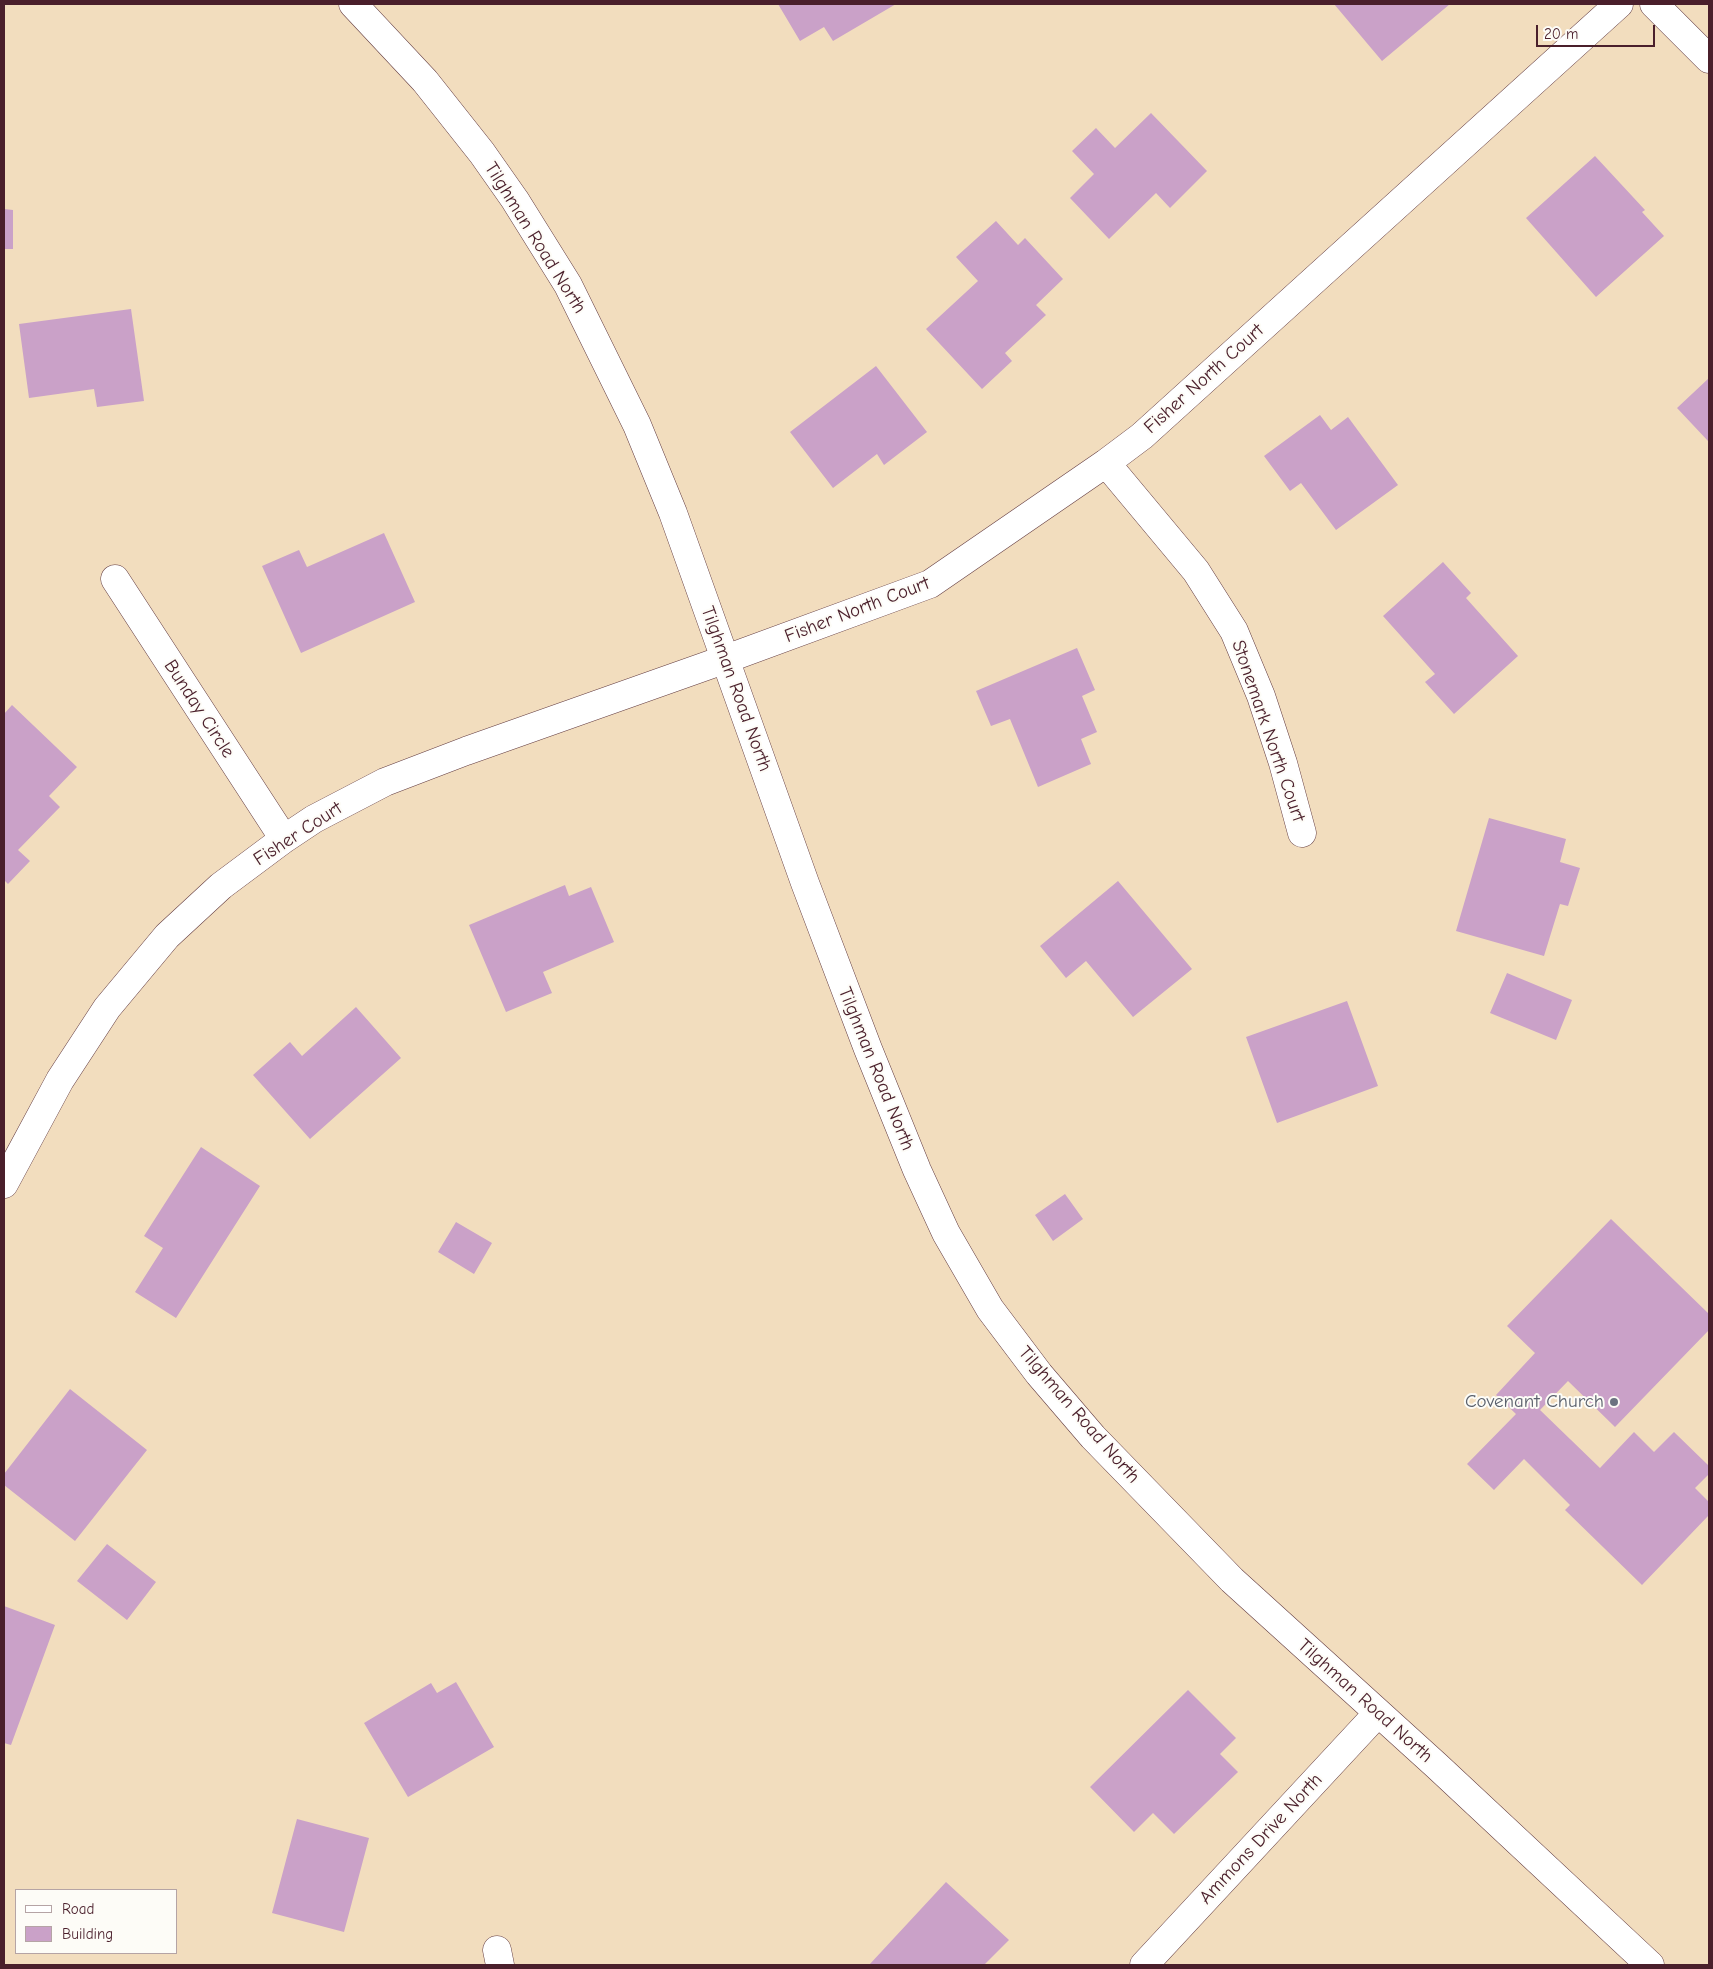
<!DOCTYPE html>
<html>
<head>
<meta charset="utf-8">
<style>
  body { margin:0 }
  #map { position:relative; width:1713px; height:1969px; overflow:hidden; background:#f2ddbe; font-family:"Comic Neue",sans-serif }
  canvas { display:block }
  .frame { position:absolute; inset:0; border:5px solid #4a1f2b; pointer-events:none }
  .legend { position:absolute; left:15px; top:1889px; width:162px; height:65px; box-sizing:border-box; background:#fdfcf7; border:1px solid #b5a4a5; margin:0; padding:6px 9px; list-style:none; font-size:15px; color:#4a1f2b }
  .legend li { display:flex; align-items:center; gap:10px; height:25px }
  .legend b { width:25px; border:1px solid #b5a4a5 }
  .scale { position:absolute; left:1536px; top:25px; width:119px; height:22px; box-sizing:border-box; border:2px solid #4a1f2b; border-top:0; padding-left:6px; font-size:15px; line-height:18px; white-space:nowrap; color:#4a1f2b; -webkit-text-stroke:4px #fdfcf7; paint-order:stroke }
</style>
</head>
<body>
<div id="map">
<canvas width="1713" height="1969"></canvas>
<div class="frame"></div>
<ul class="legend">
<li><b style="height:6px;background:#fff"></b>Road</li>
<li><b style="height:14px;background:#caa1c8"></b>Building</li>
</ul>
<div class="scale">20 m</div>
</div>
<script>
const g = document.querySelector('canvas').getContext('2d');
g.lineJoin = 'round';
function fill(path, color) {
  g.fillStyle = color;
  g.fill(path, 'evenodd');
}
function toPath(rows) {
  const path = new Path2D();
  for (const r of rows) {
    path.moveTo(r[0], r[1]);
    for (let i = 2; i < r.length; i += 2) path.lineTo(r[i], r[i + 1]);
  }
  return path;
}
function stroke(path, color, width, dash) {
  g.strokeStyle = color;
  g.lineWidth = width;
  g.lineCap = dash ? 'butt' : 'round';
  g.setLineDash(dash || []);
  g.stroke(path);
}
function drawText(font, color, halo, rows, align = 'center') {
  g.font = font + ' "Comic Neue",sans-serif';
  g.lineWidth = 4;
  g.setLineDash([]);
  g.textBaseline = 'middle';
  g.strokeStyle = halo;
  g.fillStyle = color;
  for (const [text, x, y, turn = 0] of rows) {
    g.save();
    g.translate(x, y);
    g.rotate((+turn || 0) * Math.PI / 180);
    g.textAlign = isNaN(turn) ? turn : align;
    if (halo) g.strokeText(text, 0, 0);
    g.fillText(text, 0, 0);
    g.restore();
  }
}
const building = toPath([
  [778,4,896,4,833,41,824,27,800,41],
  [1334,4,1450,4,1382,61],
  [1151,113,1207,171,1170,208,1156,193,1109,239,1070,198,1094,174,1072,151,1096,128,1115,148],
  [1595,156,1645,210,1642,212,1664,236,1596,297,1526,218],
  [4,209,13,210,13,249,4,249],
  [996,221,1018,245,1025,238,1063,279,1036,305,1046,315,1005,353,1012,361,982,389,926,329,978,281,956,257],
  [131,309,144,401,97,407,94,389,29,398,19,324],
  [876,366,927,432,884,465,877,454,833,488,790,432],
  [1709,378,1709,440,1708,441,1677,408],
  [1320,415,1331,430,1348,417,1398,485,1336,530,1301,483,1290,491,1264,456],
  [384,533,415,602,301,653,262,566,299,550,307,567],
  [1443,562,1471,593,1466,598,1518,656,1454,714,1425,682,1435,674,1383,616],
  [1077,648,1095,690,1082,696,1097,732,1081,739,1091,764,1038,787,1010,719,991,726,976,691],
  [12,705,77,767,49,796,60,807,18,850,30,861,8,884,4,880,4,714],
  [1489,818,1566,839,1560,862,1580,868,1568,906,1560,904,1544,956,1456,931],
  [1118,881,1192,969,1133,1017,1086,961,1066,978,1040,946],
  [565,885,569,896,591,887,614,942,543,972,552,993,506,1012,469,925],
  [1507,973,1572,1000,1556,1040,1490,1013],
  [1347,1001,1378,1086,1277,1123,1246,1037],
  [356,1007,401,1058,310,1139,253,1075,290,1042,302,1056],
  [201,1147,260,1186,176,1318,135,1292,163,1248,144,1236],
  [1065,1194,1083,1219,1053,1241,1035,1215],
  [1611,1219,1709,1314,1709,1330,1615,1427,1568,1381,1540,1410,1600,1468,1634,1432,1654,1452,1674,1432,1709,1466,1709,1474,1695,1488,1709,1502,1709,1515,1642,1585,1565,1510,1570,1505,1524,1459,1494,1490,1467,1464,1516,1414,1496,1395,1535,1353,1507,1326],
  [456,1222,492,1243,474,1274,438,1252],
  [70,1389,147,1450,75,1541,4,1485,4,1474],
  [107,1544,156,1582,127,1620,77,1581],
  [4,1606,55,1625,11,1745,4,1743],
  [456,1682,494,1747,408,1797,364,1723,431,1683,437,1693],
  [1188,1690,1236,1738,1220,1754,1238,1772,1174,1834,1153,1813,1134,1832,1090,1787],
  [297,1819,369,1838,344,1932,272,1913],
  [946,1882,1009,1940,984,1965,869,1965]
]);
const minor = toPath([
  [353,4,425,81,482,153,515,200,568,285,637,425,673,513,805,883,868,1049,917,1170,946,1233,990,1309,1039,1374,1093,1437,1232,1580,1437,1766,1650,1965],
  [1654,4,1709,59],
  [1106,463,1196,571,1234,631,1261,696,1283,763,1302,833],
  [115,579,284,839],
  [4,1184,60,1080,107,1008,167,936,221,886,284,839,314,819,385,782,466,751,726,659,930,584,1106,463,1142,436,1619,4],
  [497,1950,500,1965],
  [1144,1965,1378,1713]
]);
const markers = [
  [1614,1402,5,"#6b7280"]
];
const streetNames = [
  ["Tilghman Road North",535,238,58],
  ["Fisher North Court",1204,379,-42],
  ["Fisher North Court",857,610,-21],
  ["Tilghman Road North",736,689,70],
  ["Bunday Circle",199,709,57],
  ["Stonemark North Court",1268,731,71],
  ["Fisher Court",298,834,-33],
  ["Tilghman Road North",876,1069,68],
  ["Tilghman Road North",1079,1415,49],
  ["Tilghman Road North",1365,1701,42],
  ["Ammons Drive North",1261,1839,-47]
];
const worshipNames = [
  ["Covenant Church",1604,1402]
];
fill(building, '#caa1c8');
stroke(minor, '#633c41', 29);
stroke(minor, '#fff', 28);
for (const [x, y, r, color] of markers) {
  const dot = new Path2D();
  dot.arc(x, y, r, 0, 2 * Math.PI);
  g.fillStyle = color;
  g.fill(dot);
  stroke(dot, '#fdfcf7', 2);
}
drawText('19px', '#4a1f2b', '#fdfcf7', streetNames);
drawText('19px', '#5b616d', '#fdfcf7', worshipNames, 'right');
</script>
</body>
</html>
